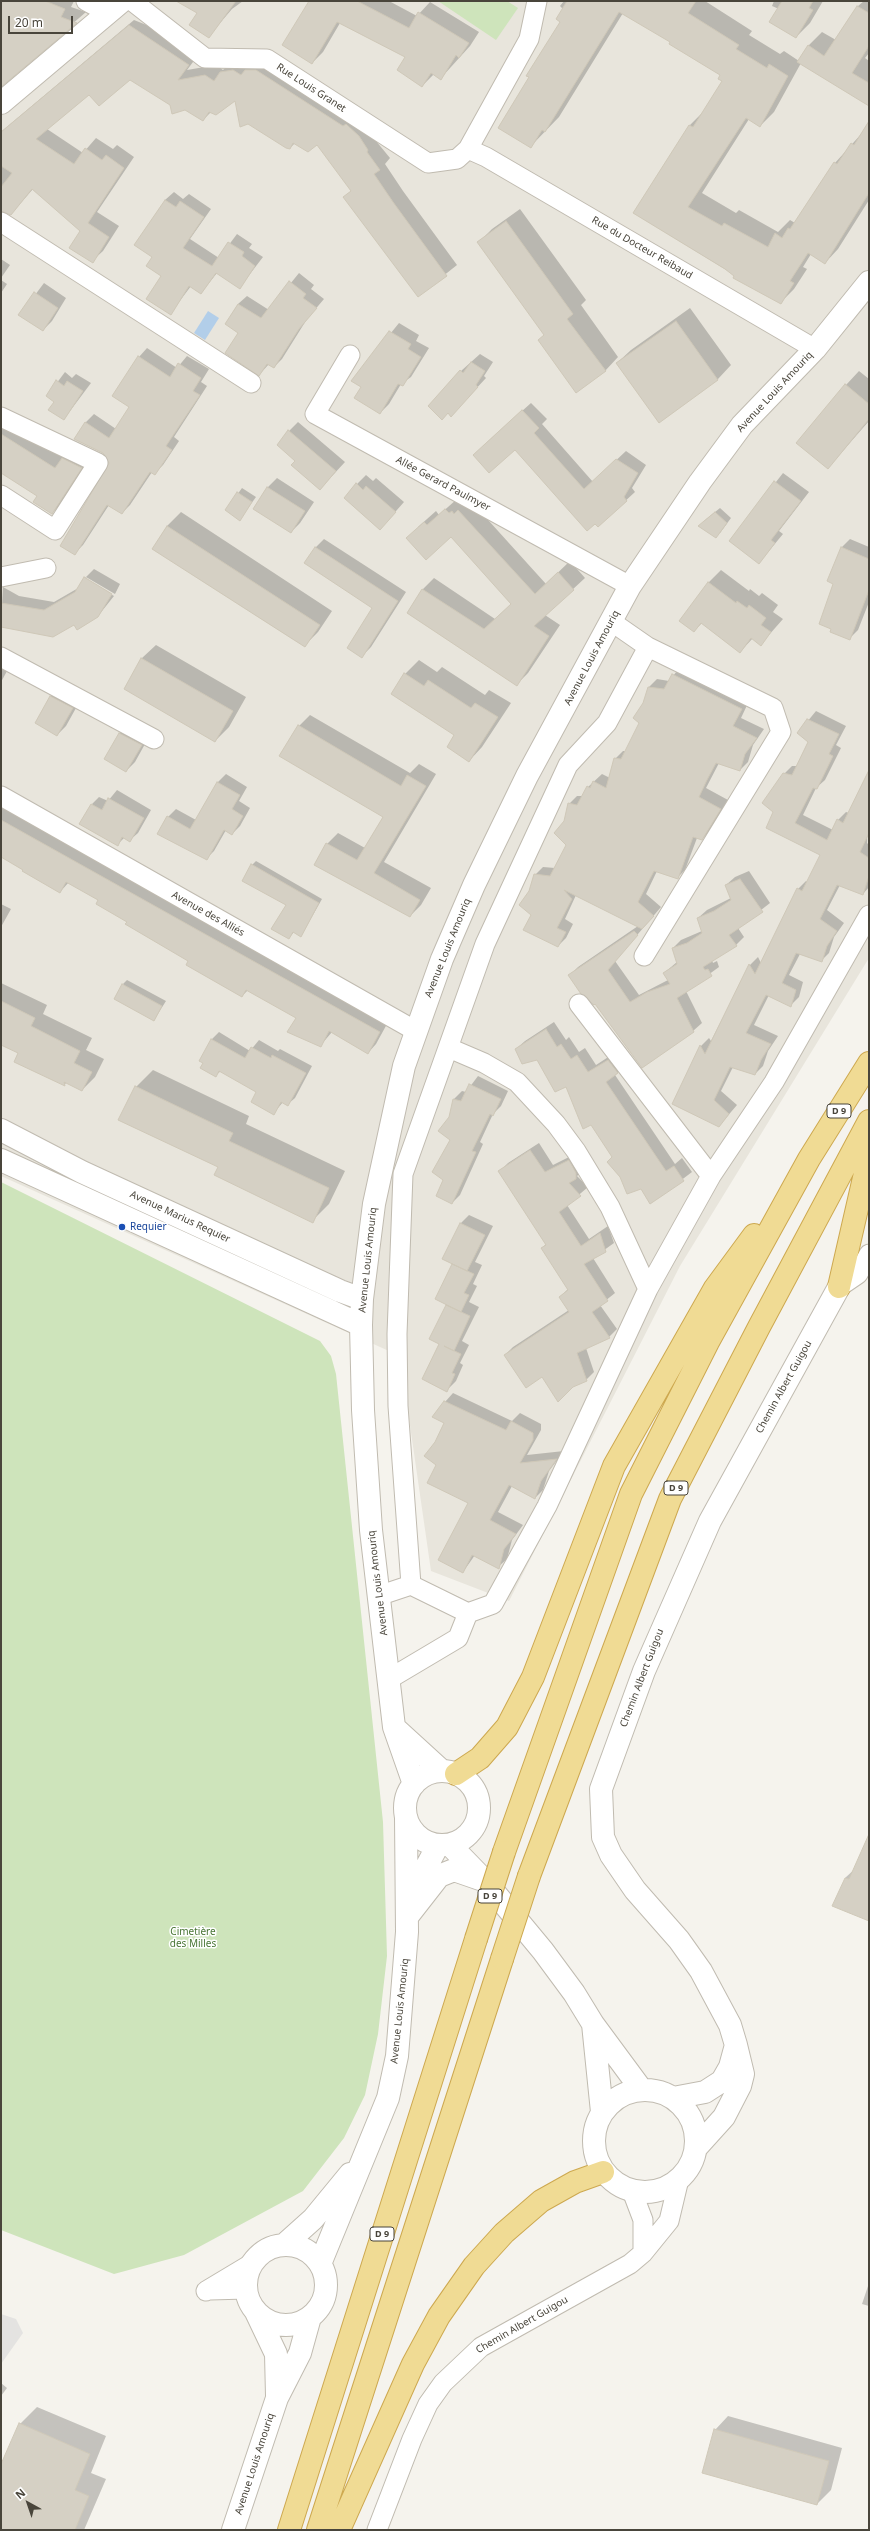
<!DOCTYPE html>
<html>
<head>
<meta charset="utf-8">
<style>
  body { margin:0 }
  #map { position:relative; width:870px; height:2531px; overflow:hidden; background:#f5f3ed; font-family:"Noto Sans",sans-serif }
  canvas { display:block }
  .frame { position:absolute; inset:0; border:2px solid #49453b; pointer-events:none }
  .north { position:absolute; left:8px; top:2483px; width:40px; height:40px; -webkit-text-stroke:3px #fff; paint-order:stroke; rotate:320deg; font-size:11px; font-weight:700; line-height:16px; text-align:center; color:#49453b }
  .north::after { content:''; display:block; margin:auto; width:14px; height:18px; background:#49453b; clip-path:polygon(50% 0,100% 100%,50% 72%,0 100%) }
  .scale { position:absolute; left:8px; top:16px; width:65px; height:18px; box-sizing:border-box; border:2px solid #49453b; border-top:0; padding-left:5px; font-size:12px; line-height:14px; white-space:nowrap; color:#49453b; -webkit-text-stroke:3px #fff; paint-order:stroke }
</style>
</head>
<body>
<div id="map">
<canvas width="870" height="2531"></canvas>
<div class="frame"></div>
<div class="north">N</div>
<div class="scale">20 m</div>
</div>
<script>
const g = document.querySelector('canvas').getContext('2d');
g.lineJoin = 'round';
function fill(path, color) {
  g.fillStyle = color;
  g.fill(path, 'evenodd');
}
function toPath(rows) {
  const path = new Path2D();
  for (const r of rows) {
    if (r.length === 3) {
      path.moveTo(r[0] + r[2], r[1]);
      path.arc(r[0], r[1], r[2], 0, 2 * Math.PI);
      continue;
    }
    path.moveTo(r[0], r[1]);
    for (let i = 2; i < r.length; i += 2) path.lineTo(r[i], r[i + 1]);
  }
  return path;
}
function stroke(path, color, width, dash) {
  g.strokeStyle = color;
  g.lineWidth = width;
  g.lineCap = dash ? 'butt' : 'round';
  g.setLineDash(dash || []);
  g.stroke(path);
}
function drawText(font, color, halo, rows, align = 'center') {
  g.font = font + ' "Noto Sans",sans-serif';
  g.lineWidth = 3;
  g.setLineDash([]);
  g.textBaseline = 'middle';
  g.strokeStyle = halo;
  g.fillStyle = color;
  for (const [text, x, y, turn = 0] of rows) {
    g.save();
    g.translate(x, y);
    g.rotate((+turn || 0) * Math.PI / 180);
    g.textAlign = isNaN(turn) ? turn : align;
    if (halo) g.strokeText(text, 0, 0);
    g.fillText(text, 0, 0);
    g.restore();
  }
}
const residential = toPath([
  [1,1,869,1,869,958,680,1266,509,1601,431,1571,400,1356,1,1176]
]);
const green = toPath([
  [438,1,507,1,518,8,496,40],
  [1,1182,320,1341,331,1356,336,1374,383,1822,387,1956,378,2034,365,2095,344,2138,303,2191,184,2255,114,2274,1,2230]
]);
const parking = toPath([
  [1,2314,16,2319,23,2333,1,2364]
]);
const water = toPath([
  [208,311,219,318,205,340,194,333]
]);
const shadow = toPath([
  [1,1,74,1,71,7,86,12,4,83,1,82],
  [179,1,243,1,232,9,209,36,198,13],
  [310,1,389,1,417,16,430,2,479,32,470,46,441,78,434,74,422,86,406,57,340,23,323,52,312,63],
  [564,1,705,1,752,31,749,35,780,54,784,51,799,61,808,46,822,32,836,40,858,6,864,1,869,1,869,53,865,58,869,61,869,105,801,63,774,112,760,126,749,119,702,193,736,213,739,210,778,232,790,220,795,223,835,163,863,132,869,123,869,200,838,249,825,263,811,254,803,267,807,269,794,289,780,303,634,213,690,125,704,111,723,81,722,75,671,41,623,13,559,117,530,147,530,77,561,22,563,9,560,6],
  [774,1,823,1,810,23,796,37,779,9,772,6],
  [134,20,169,34,199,54,187,70,216,65,223,70,231,62,256,60,376,141,390,158,385,164,403,191,457,265,418,296,345,197,352,190,318,144,295,143,290,148,236,99,211,112,203,120,185,109,171,105,130,79,89,94,47,129,83,153,96,138,113,149,117,145,134,157,97,212,119,226,103,251,92,261,81,231,33,189,11,214,1,211,1,132],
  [174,192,183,199,189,194,211,209,190,239,219,258,237,234,252,244,249,248,263,257,240,287,217,273,201,293,191,286,170,314,162,275,153,257,165,200],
  [520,209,586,300,581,305,618,357,605,371,545,334,479,242,492,229],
  [1,259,10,265,1,278],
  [299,273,314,285,311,289,324,299,307,319,282,359,274,367,269,364,259,375,240,333,226,324,238,304,247,296,269,310],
  [1,280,7,284,1,293],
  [44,283,66,298,52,321,43,330,20,315],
  [690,308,731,365,718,379,659,422,617,363,631,350],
  [399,323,419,335,416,341,429,348,411,377,401,384,389,404,380,413,362,387,352,381],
  [147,348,177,368,187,356,209,369,201,382,207,386,174,437,179,441,163,465,155,473,152,472,130,505,122,513,109,505,83,545,75,553,110,463,85,423,94,414,116,429,130,407,114,396,139,357],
  [480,354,493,362,484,376,486,378,460,406,461,371],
  [859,371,869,379,869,421,828,468,846,385],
  [65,372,72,378,76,374,91,383,64,419,55,401,47,396],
  [531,403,547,419,542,424,593,482,626,451,646,465,632,488,635,492,598,526,515,448,483,446],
  [1,419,95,454,66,499,52,513,39,496,1,472],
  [298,422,345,462,320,489,296,461,289,431],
  [783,473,809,492,779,531,783,534,759,563,730,541],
  [366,475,373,481,376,478,404,502,389,519,357,484],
  [277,478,314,502,300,523,291,532,254,508,268,487],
  [242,488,256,497,240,519,226,510],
  [457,499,470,500,546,584,570,561,585,578,545,615,560,625,528,673,517,684,408,613,423,589,434,578,495,619,512,604,451,535,418,527,436,511,439,515],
  [720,508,731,518,720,533,704,521],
  [181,512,332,611,318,632,304,646,153,549,167,526],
  [324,539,406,592,371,647,362,656,374,608,315,548],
  [850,539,869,547,869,602,858,630,850,638,834,583,842,547],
  [94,569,120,584,115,594,86,577,86,580,114,596,98,616,1,625,3,587,19,596,54,602,80,587,85,578],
  [721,570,749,591,750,589,759,596,762,593,778,605,773,612,783,619,761,644,753,638,740,652,702,623,694,631,709,582],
  [156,645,246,697,229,727,215,741,125,688,142,658],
  [1,656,12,662,1,682],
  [419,660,437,672,442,667,485,695,489,690,511,703,482,747,469,761,456,735,405,674],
  [681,666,749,701,741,718,764,729,753,745,748,762,740,770,719,763,706,788,728,800,710,831,702,839,697,838,685,870,677,878,657,871,646,894,661,907,615,961,639,995,668,980,664,973,677,962,673,948,681,940,702,931,698,918,707,910,731,898,726,885,735,877,749,871,770,903,738,928,744,937,736,945,712,960,713,963,717,961,719,967,686,991,702,1023,693,1031,570,975,578,967,638,926,576,895,565,919,573,924,566,938,558,946,532,915,530,891,535,875,543,867,555,868,567,845,565,821,569,804,577,796,583,796,588,787,602,774,610,778,615,759,623,751,626,751,640,723,649,687,657,679,669,681],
  [60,688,81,699,66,726,57,735,36,722,51,696],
  [816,711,846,726,836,745,841,748,825,780,816,788,803,815,833,830,838,820,846,812,849,813,869,773,867,843,869,845,869,887,863,894,840,885,827,910,844,923,834,937,829,953,821,961,800,954,789,975,803,982,799,997,791,1005,769,995,754,1025,778,1036,768,1051,763,1066,755,1074,733,1067,721,1091,737,1105,719,1126,673,1103,701,1046,709,1038,711,1041,750,965,758,957,761,963,798,889,806,881,808,882,821,855,774,812,784,774,792,766,797,766,809,741,798,733],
  [310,715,410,773,419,764,436,774,384,862,431,888,421,905,410,916,315,864,327,844,338,833,365,848,384,816,299,726],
  [129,724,150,735,135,762,126,771,105,759,120,733],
  [226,774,247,787,239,801,250,808,240,826,232,834,226,830,214,851,206,859,168,817,176,809,196,820,218,782],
  [117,790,151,810,138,833,130,840,125,837,117,845,92,804,99,797,108,801],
  [1,807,387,1024,376,1044,368,1053,332,1032,320,1046,297,1017,248,990,242,996,99,900,69,882,60,892,1,856],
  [256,861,322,899,301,936,294,932,289,938,288,905,252,865],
  [1,904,11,909,1,927],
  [127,980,166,1001,154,1020,123,984],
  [1,983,47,1005,43,1014,92,1038,86,1050,104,1059,95,1077,82,1090,67,1082,64,1085,20,1053,1,1044],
  [554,1022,566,1040,569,1037,579,1052,585,1048,596,1065,616,1052,626,1065,615,1075,675,1164,682,1158,692,1172,651,1203,641,1188,613,1157,567,1086,537,1059,516,1049,525,1041],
  [219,1032,250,1051,259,1040,278,1051,280,1049,312,1066,295,1098,288,1104,283,1102,273,1114,258,1091,221,1071,216,1075,201,1060,212,1039],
  [153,1070,249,1116,246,1124,345,1171,329,1204,312,1221,219,1167,136,1087],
  [478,1076,508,1091,501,1106,493,1114,480,1142,483,1144,460,1195,452,1203,445,1179,451,1140,450,1117,454,1099,462,1091,466,1092],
  [539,1143,553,1165,577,1153,583,1170,577,1176,588,1187,567,1205,589,1239,608,1226,614,1243,593,1258,615,1293,600,1305,617,1329,609,1337,586,1348,594,1372,586,1380,542,1375,505,1355,513,1347,569,1310,560,1297,568,1289,542,1248,546,1244,500,1171,508,1163],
  [469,1215,493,1226,475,1262,482,1265,473,1284,477,1286,469,1302,479,1307,462,1341,469,1345,460,1363,463,1365,456,1381,447,1390,440,1343,454,1264,443,1258,461,1223],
  [453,1393,512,1421,520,1413,541,1424,541,1430,527,1455,564,1451,549,1471,543,1490,535,1498,512,1486,498,1512,523,1525,512,1540,507,1559,498,1567,475,1555,463,1572,469,1502,437,1465,436,1443,446,1423,445,1402],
  [869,1859,869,1920,845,1878,858,1866],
  [869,2283,869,2306,862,2304],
  [1,2383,7,2388,1,2396],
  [37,2407,106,2436,91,2473,106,2479,84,2530,1,2530,1,2466,20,2424],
  [728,2416,842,2448,831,2490,817,2504,715,2430]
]);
const building = toPath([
  [1,1,45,1,65,9,61,17,77,23,1,87,1,1],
  [176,1,236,1,209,38,189,25,197,13,176,1],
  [309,1,357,1,409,28,418,12,469,43,459,58,456,55,441,80,431,73,422,87,397,70,405,57,337,22,312,64,282,45,309,1],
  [567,1,696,1,688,13,739,45,736,49,767,68,769,64,788,76,760,127,746,118,688,207,722,226,724,223,768,247,775,233,782,238,788,228,790,229,834,162,837,164,851,143,854,145,869,121,869,193,825,264,808,253,790,281,794,283,781,304,733,278,734,276,725,269,633,213,689,125,693,127,722,81,718,79,720,75,669,44,670,42,619,12,545,132,542,130,531,148,498,128,529,77,526,76,560,22,556,19,567,1],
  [782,1,813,1,809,8,813,10,796,38,769,22,782,1],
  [857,6,869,13,869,46,852,73,869,83,869,106,797,62,808,45,824,56,857,6],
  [129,25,189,65,178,80,205,75,214,81,220,72,233,70,241,75,245,70,256,70,343,126,346,124,359,136,368,150,367,152,380,170,374,174,393,202,447,276,418,297,343,197,351,191,317,145,308,152,293,143,290,149,286,148,248,124,240,127,235,101,216,115,209,112,203,121,185,110,172,114,170,105,130,80,99,106,89,95,36,139,74,164,85,148,102,160,106,155,124,168,88,223,109,237,93,263,69,248,80,231,32,189,11,215,1,211,1,187,12,173,1,166,1,132,129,25],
  [165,200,176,207,180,201,204,217,183,248,212,266,228,242,244,252,242,256,255,266,240,289,216,273,201,294,189,286,171,315,146,299,161,276,146,266,152,257,134,245,165,200],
  [506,221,573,314,567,319,606,371,576,393,538,340,544,335,477,242,506,221],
  [289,281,306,294,303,298,317,308,299,329,274,368,267,364,259,376,225,353,238,333,225,324,238,304,261,318,289,281],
  [34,292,58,308,43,331,18,315,34,292],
  [676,321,718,380,659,423,616,363,676,321],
  [389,331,411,344,408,349,421,357,403,386,398,384,380,414,354,398,361,387,351,381,389,331],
  [138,356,170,377,178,363,201,378,193,391,200,395,166,446,172,450,155,475,150,472,122,514,107,505,75,555,60,546,109,463,103,453,74,439,85,422,109,438,129,407,112,396,138,356],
  [471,362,485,371,476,385,478,387,451,417,448,413,442,420,428,406,460,370,463,373,471,362],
  [56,380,64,386,67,381,83,391,64,420,48,410,54,402,46,396,56,380],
  [845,384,869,404,869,419,828,469,796,443,845,384],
  [522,410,539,428,534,433,584,489,616,459,638,473,624,497,627,501,598,527,595,524,587,531,515,450,489,473,473,455,522,410],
  [288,430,336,471,320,490,291,465,295,461,277,445,288,430],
  [1,434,55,468,62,458,82,468,52,514,33,502,37,496,1,473,1,434],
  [774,481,801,501,771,540,775,543,759,564,729,541,774,481],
  [356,483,363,490,366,486,396,512,380,530,344,498,356,483],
  [267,487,305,511,291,533,253,509,267,487],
  [237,492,252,502,240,521,225,510,237,492],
  [445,509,449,513,452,511,454,514,458,510,535,594,558,572,574,590,534,626,549,636,517,686,407,613,422,589,484,629,511,604,451,537,426,560,406,538,424,522,427,525,445,509],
  [715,512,727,523,716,538,698,526,715,512],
  [167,526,320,625,305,647,152,549,167,526],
  [315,547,398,601,362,658,347,648,372,608,304,563,315,547],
  [841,547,869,559,869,590,850,640,830,632,831,629,819,624,833,584,827,581,841,547],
  [84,577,112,594,98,617,77,630,74,625,53,637,1,627,1,603,44,610,75,592,84,577],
  [708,582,736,603,737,601,747,608,749,605,766,618,761,625,771,632,761,646,751,638,740,653,701,623,694,632,679,621,708,582],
  [141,658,233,711,215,742,124,689,141,658],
  [404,673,424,686,428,680,471,708,475,703,498,717,469,762,447,747,454,735,391,694,404,673],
  [672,674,742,709,733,726,757,738,745,754,740,771,716,763,707,780,699,797,721,809,702,840,693,837,678,879,654,871,638,902,654,916,642,929,564,890,572,899,557,928,566,932,558,947,523,930,531,915,519,905,529,891,534,874,550,876,566,845,554,833,564,821,568,803,577,805,587,786,590,788,593,781,606,788,614,758,621,759,639,723,633,718,643,703,648,687,664,689,672,674],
  [50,696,73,708,57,736,35,723,50,696],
  [807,719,839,734,829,754,833,756,817,789,813,788,795,823,827,840,837,819,843,823,869,770,869,833,860,852,869,858,869,876,863,895,837,885,820,919,837,931,827,946,822,962,796,953,782,983,796,990,791,1007,766,995,746,1033,771,1044,761,1060,755,1075,730,1067,714,1100,729,1114,719,1127,672,1104,700,1045,705,1054,749,964,755,974,797,888,802,891,820,855,766,828,773,812,762,803,783,773,792,775,808,742,797,733,807,719],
  [298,725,401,786,407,775,426,786,374,873,420,900,410,917,314,865,326,843,357,860,383,817,279,756,298,725],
  [119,733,142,745,126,772,104,759,119,733],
  [217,782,240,795,232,809,243,816,232,835,224,830,207,860,157,834,167,816,190,829,217,782],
  [108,798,144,818,130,842,122,837,118,846,79,824,91,804,102,810,108,798],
  [1,820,380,1032,368,1054,329,1031,321,1047,287,1032,296,1018,246,990,242,997,186,965,188,961,125,924,127,922,96,904,98,900,66,882,60,893,22,871,23,870,1,857,1,820],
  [251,864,319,903,301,937,293,932,289,939,271,929,286,905,242,881,251,864],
  [740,879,763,912,729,935,737,946,703,967,705,970,708,969,712,976,677,998,694,1032,642,1068,595,1004,594,1005,581,994,568,975,634,931,638,935,608,970,630,1002,647,992,670,984,663,973,677,964,672,948,687,943,702,933,697,918,714,911,731,900,725,885,740,879],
  [122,984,162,1006,154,1021,114,999,122,984],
  [1,1001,35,1018,31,1026,80,1051,74,1063,92,1072,82,1091,64,1082,65,1086,14,1062,18,1053,1,1045,1,1001],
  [546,1029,557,1047,561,1044,571,1059,577,1055,588,1072,608,1060,618,1073,606,1082,666,1171,674,1166,684,1181,650,1204,641,1189,627,1194,620,1177,607,1162,612,1157,591,1125,583,1129,566,1087,555,1092,537,1060,522,1064,515,1049,546,1029],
  [211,1039,245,1058,251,1047,271,1058,272,1055,306,1073,288,1106,281,1102,274,1115,251,1102,256,1092,219,1071,216,1077,200,1068,203,1063,199,1061,211,1039],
  [469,1084,501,1099,493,1116,490,1114,472,1151,476,1152,452,1204,436,1196,443,1180,432,1172,450,1140,438,1131,449,1117,453,1099,461,1101,469,1084],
  [135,1086,233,1133,229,1141,329,1188,313,1223,214,1175,218,1167,118,1120,135,1086],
  [530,1150,545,1172,569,1160,576,1173,576,1179,569,1183,581,1196,559,1212,581,1246,600,1233,606,1252,584,1264,608,1301,592,1312,610,1338,577,1353,587,1381,573,1387,558,1402,542,1377,526,1388,504,1355,569,1312,559,1297,568,1290,541,1248,546,1245,498,1171,530,1150],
  [460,1223,485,1235,467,1271,442,1259,460,1223],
  [452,1264,474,1274,464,1293,469,1295,461,1312,435,1299,452,1264],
  [446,1305,470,1316,454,1351,444,1346,461,1354,452,1373,455,1374,447,1392,422,1379,439,1344,429,1339,446,1305],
  [444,1401,506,1430,511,1421,533,1433,533,1440,520,1463,557,1459,541,1481,535,1499,509,1485,490,1520,516,1534,504,1549,499,1569,472,1555,463,1573,438,1560,468,1503,427,1483,436,1465,424,1456,435,1442,444,1423,432,1417,444,1401],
  [869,1834,869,1921,832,1906,845,1878,849,1879,869,1834],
  [19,2423,90,2454,75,2490,89,2496,75,2530,1,2530,1,2464,19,2423],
  [714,2429,829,2461,817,2505,702,2473,714,2429]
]);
const minor = toPath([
  [86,1,108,13],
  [132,1,205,58,267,59,428,163,457,159,468,149,529,39,537,1],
  [468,149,486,157,815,349],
  [1,222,251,383],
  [350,355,315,414,630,586],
  [1,417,98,463,55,530,1,495],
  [1,577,46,568],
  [612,622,648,647,773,708,781,732,644,956],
  [1,657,154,739],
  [1,796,416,1031],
  [579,1004,711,1176],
  [449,1048,484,1063,517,1082,556,1124,576,1151,610,1207,648,1289],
  [839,1287,858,1274,869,1254],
  [411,1585,398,1406,397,1334,403,1174,485,944,568,765,607,723,648,647],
  [381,1595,411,1585,468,1613,458,1638,389,1679],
  [468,1613,493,1604,547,1506,648,1289,711,1176,774,1082,869,915],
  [632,2191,643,2220,643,2253],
  [210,2290,246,2289],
  [206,2291,251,2264],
  [377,2530,412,2439,428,2404,443,2383,481,2347,630,2264,643,2253,669,2221,679,2179]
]);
const tertiary = toPath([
  [1,103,122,1],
  [1,1130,82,1172,340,1291,362,1299],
  [1,1160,361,1325],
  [396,1729,442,1771],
  [442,1808,37],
  [414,1784,394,1727,371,1530,363,1410,361,1325,362,1299,374,1204,404,1066,442,959,474,885,527,776,630,586,700,482,742,425,815,349,869,282],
  [450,1845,485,1881,543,1951,574,1993,593,2024,641,2089],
  [416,1893,422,1875,438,1845],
  [407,1917,439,1876,454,1870,480,1879],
  [593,2024,602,2112],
  [645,2141,51],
  [673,2098,705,2092,722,2081,730,2067,736,2045],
  [696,2148,724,2117,740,2086,743,2074,736,2045,730,2025,701,1971,679,1940,635,1890,611,1855,603,1837,601,1789,644,1671,710,1521,839,1287],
  [284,2245,313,2219,350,2174],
  [286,2285,40],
  [320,2264,388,2098,397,2056,407,1932,406,1818],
  [256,2312,276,2354,277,2396],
  [233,2530,277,2398,300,2353,310,2317]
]);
const trunk = toPath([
  [839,1287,869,1156],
  [456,1774,480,1758,507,1727,533,1677,614,1466,715,1288,754,1235],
  [504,1852,631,1494,708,1342,809,1159,869,1063],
  [529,1876,670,1499,759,1327,869,1121],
  [289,2530,476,1939],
  [318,2530,502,1959],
  [339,2530,413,2364,439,2316,474,2266,504,2233,541,2201,575,2182,603,2172]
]);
const trunkBridge = toPath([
  [476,1939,504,1852],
  [502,1959,529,1876]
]);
const markers = [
  [122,1227,4,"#1a4fb4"]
];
const shields = [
  [839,1111,24],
  [676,1488,24],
  [490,1896,24],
  [382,2234,24]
];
const shieldNames = [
  ["D 9",839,1111],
  ["D 9",676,1488],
  ["D 9",490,1896],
  ["D 9",382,2234]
];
const streetNames = [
  ["Rue Louis Granet",311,88,33],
  ["Rue du Docteur Reibaud",642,248,30],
  ["Avenue Louis Amouriq",775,392,-47],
  ["Allée Gerard Paulmyer",443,484,28],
  ["Avenue Louis Amouriq",592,658,-62],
  ["Avenue des Alliés",208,914,29],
  ["Avenue Louis Amouriq",448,948,-68],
  ["Avenue Marius Requier",180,1217,25],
  ["Avenue Louis Amouriq",368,1260,-84],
  ["Chemin Albert Guigou",784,1387,-61],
  ["Avenue Louis Amouriq",378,1583,-97],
  ["Chemin Albert Guigou",642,1678,-69],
  ["Avenue Louis Amouriq",400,2011,-84],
  ["Chemin Albert Guigou",522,2325,-30],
  ["Avenue Louis Amouriq",255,2464,-72]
];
const transitNames = [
  ["Requier",130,1227]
];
const parkNames = [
  ["Cimetière",193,1932],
  ["des Milles",193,1944]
];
fill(residential, '#e8e5dc');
fill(green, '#cee4bb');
fill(parking, '#e4e3e1');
fill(water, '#b2cee9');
fill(shadow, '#0003');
fill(building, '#d5d0c4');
stroke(building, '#cfc8b8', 1);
stroke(minor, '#c0bbb0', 21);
stroke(tertiary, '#c0bbb0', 24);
stroke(trunk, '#cda84f', 24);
stroke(minor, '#fff', 19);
stroke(tertiary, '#fff', 22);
stroke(trunk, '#f0db94', 22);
stroke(trunkBridge, '#cda84f', 24, []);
stroke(trunkBridge, '#f0db94', 22);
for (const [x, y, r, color] of markers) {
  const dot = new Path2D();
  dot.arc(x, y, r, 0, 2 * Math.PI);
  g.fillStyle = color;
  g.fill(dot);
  stroke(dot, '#fff', 1.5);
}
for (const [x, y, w] of shields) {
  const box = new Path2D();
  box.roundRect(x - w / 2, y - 7, w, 14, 3);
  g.fillStyle = '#fff';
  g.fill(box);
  stroke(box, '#49453b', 1);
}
drawText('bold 9px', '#49453b', null, shieldNames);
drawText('10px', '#49453b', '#fff', streetNames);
drawText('10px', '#164399', '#fff', transitNames, 'left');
drawText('10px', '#487534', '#fff', parkNames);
</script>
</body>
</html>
